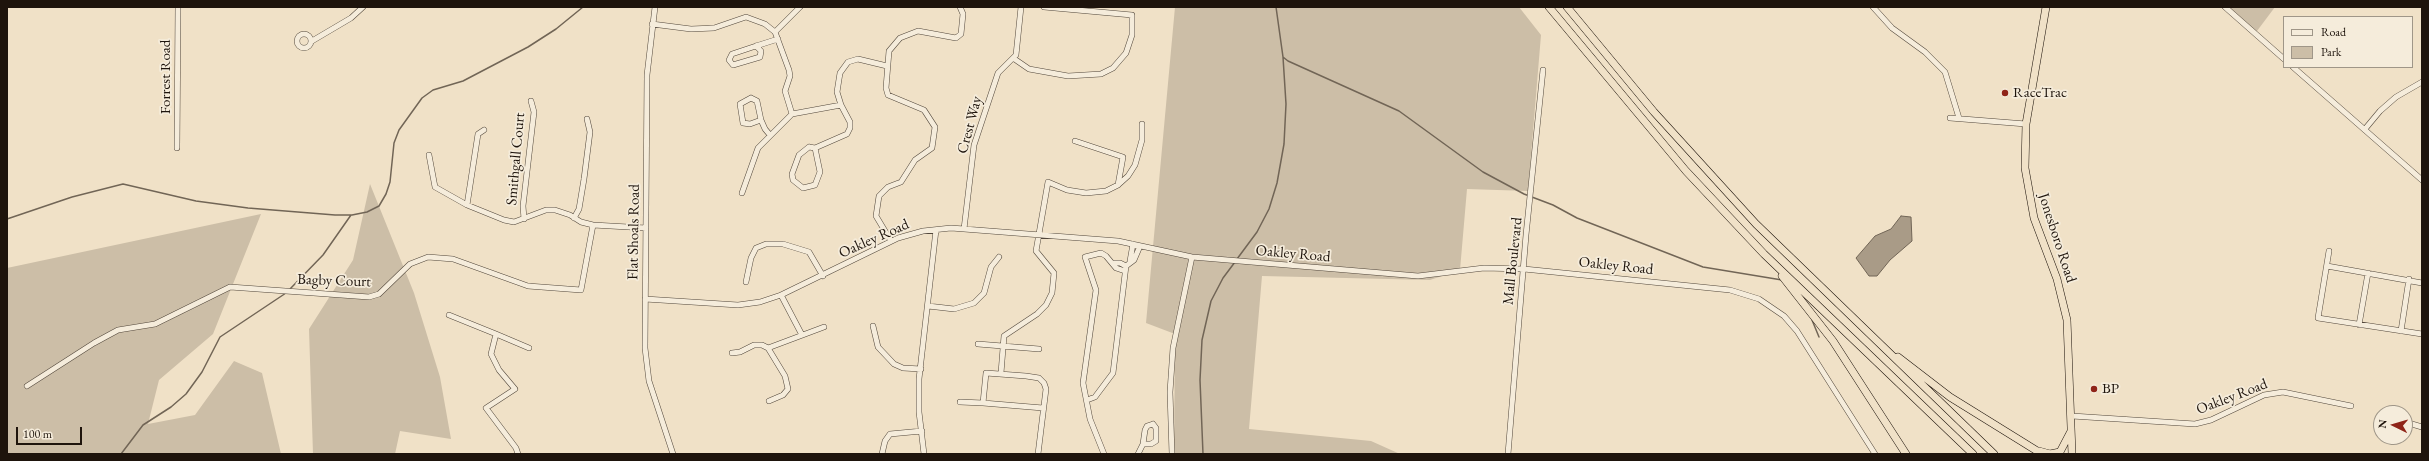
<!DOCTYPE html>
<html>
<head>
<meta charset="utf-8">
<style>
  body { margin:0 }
  #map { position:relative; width:2429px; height:461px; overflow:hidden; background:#f0e1c7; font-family:"EB Garamond",serif }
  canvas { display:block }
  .frame { position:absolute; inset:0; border:8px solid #1e140c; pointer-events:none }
  .legend { position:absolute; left:2283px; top:16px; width:130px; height:52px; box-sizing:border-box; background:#f5ecdb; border:1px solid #9f9688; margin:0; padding:5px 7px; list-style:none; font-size:12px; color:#1e140c }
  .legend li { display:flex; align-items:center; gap:8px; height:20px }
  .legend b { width:20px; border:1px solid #9f9688 }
  .north { position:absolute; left:2373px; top:405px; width:40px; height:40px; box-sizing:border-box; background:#f5ecdb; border:1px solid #9f9688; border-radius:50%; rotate:275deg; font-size:11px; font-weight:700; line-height:16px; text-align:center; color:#1e140c }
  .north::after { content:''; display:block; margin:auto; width:14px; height:18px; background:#8f2418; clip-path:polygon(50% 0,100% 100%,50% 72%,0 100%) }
  .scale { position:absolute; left:16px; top:427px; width:66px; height:18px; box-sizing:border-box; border:2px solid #1e140c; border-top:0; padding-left:5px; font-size:12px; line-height:14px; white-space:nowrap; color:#1e140c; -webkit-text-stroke:3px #f5ecdb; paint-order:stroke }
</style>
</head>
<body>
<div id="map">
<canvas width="2429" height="461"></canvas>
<div class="frame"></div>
<ul class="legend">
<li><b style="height:5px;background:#f5ecdb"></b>Road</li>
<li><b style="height:11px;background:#ccbea7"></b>Park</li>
</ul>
<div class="north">N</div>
<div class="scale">100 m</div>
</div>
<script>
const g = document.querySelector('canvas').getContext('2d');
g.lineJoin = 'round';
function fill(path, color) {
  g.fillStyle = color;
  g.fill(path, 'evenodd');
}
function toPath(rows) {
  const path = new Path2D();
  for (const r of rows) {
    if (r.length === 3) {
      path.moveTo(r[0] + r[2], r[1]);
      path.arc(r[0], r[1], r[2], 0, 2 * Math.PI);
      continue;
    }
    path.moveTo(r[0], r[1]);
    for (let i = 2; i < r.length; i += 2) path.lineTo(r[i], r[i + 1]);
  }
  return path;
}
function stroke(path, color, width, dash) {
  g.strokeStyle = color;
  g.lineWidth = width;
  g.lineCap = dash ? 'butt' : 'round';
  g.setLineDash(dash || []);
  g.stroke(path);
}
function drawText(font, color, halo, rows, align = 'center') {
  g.font = font + ' "EB Garamond",serif';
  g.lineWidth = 3.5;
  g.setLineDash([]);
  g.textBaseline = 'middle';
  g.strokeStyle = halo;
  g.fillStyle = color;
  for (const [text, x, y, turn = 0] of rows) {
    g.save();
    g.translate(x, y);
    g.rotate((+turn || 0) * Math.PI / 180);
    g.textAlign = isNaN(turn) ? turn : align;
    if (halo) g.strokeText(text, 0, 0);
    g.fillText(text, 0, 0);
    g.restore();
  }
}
const green = toPath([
  [1175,7,1519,7,1541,35,1528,191,1467,189,1460,270,1430,280,1262,276,1249,429,1371,441,1400,454,1174,454,1175,334,1146,323],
  [2227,7,2275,7,2254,35],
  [370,184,414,293,440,377,451,439,400,431,395,454,313,454,309,329,353,260],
  [261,214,213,334,159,380,148,424,195,415,234,361,262,373,281,454,7,454,7,268]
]);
const water = toPath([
  [1901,216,1911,217,1912,241,1890,260,1877,276,1869,276,1856,258,1875,236,1891,229,1901,216]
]);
const stream = toPath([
  [1283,57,1288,61,1399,111,1483,172,1524,194,1553,205,1577,218,1703,267,1782,280],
  [7,219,72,197,123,184,196,201,248,208,335,215,352,215,367,212,379,206,386,194,390,182,394,143,399,130,422,98,433,90,463,81,528,47,556,29,583,7],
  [1237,259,1257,232,1269,209,1277,183,1284,144,1286,104,1283,57,1276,7],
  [290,289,323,255,351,215],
  [1812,320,1819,337],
  [121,454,143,425,171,407,186,394,202,372,220,337,286,293],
  [1203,454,1200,380,1202,340,1211,301,1223,278,1235,262]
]);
const minor = toPath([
  [655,7,647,75,645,348,649,381,673,454],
  [1021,7,1016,55,1013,58,1029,69,1068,76,1101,74,1113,68,1126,53,1132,35,1132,15,1044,7],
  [1873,7,1892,28,1925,52,1945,72,1959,118],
  [2225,7,2284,59],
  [652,24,691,29,714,28,746,17,765,24,775,32,789,70,790,76,785,91,792,114,758,148,742,193],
  [775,32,800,7],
  [304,41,7],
  [312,41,351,18,363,7],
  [756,46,761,51,760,57,733,65,729,60,732,54,756,46],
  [756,46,778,39],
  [2293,67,2422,180],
  [751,98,757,101,761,120,750,124,743,123,740,104,751,98],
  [792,114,841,105],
  [1950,118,2026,124],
  [761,120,765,129,770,135],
  [2365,129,2380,111,2396,97,2422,82],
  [1075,141,1123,157,1118,185],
  [809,147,815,148,820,172,815,185,803,188,793,180,792,174,799,155,809,147],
  [177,148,178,7],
  [815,148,847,134,850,128,850,122,841,105,837,92,840,73,848,62,858,59,887,66],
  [429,155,435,187,467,205,504,220,514,222,546,210,555,210,570,215,581,222,593,225,646,228],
  [467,205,478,134,484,130],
  [574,218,579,209,584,179,590,132,587,119],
  [524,219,523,206,534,112,531,101],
  [964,229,974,145,998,73,1013,58],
  [891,241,876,216,879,196,888,187,901,182,915,160,932,148,935,127,924,110,888,95,886,88,889,51,900,38,918,31,956,38,961,34,963,14,960,7],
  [2329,251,2318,318,2422,334],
  [1130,261,1133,244],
  [1114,263,1120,263,1126,266],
  [2327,266,2422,283],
  [746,282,751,258,756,248,766,244,783,244,809,252,823,276],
  [781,295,802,335],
  [645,299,738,305,760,302,781,295,898,238,923,231,951,228,1118,241,1192,257,1418,276,1484,268,1524,269,1730,290,1759,299,1784,316,1797,331,1875,454],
  [928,306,954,309,974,303,984,293,991,267,999,257],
  [449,315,496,334,491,354,499,370,515,389,486,408,516,448,518,454],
  [2359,325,2368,273],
  [873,326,878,347,894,364,903,368,921,369],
  [2401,331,2409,279],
  [496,334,529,348],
  [978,344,1039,349],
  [768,348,824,327],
  [732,353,740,352,754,345,762,345,768,348,785,376,788,389,783,395,769,401],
  [1001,373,1004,336,1037,314,1046,305,1052,293,1054,273,1036,251,1048,182,1067,190,1086,193,1106,191,1118,185,1128,176,1135,165,1142,140,1142,124],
  [27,386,94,343,118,330,155,324,230,287,369,297,379,294,410,264,428,257,453,259,528,286,581,290,593,225],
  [1087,400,1095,397,1113,373,1126,266,1134,260,1140,246],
  [960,402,983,403],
  [2072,416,2195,424,2211,420,2264,395,2283,392,2351,406],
  [2405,422,2422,427],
  [1153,424,1156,428,1156,441,1151,444,1143,444,1145,430,1147,426,1153,424],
  [882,454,885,441,890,434,922,431],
  [924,454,919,412,919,379,936,230],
  [1038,454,1046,389,1044,383,1039,378,1026,376,986,373,983,403,1043,408],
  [1104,454,1090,419,1083,383,1096,290,1085,257,1101,253,1106,256,1116,268,1125,271],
  [1138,454,1143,444],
  [1172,454,1170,392,1173,348,1192,257],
  [1508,454,1526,235,1543,70]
]);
const highway = toPath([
  [1549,7,1686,171,1764,254,1973,454],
  [1567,7,1654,112,1756,224,1994,454],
  [2046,7,2026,124,2025,168,2034,218,2057,279,2067,320,2072,454],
  [1782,276,1833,341,1906,454],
  [1898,357,1950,397,2042,454],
  [2039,451,2050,454,2060,452,2071,431]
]);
const markers = [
  [2005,93,4,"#8f2418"],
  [2094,389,4,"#8f2418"]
];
const streetNames = [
  ["Forrest Road",166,77,-90],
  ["Crest Way",970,125,-75],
  ["Smithgall Court",516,159,-85],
  ["Flat Shoals Road",634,232,-89],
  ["Jonesboro Road",2057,238,72],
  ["Oakley Road",874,239,-24],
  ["Oakley Road",1293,254,5],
  ["Mall Boulevard",1513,261,-84],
  ["Oakley Road",1616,266,6],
  ["Bagby Court",334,281,2],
  ["Oakley Road",2232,397,-21]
];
const poiNames = [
  ["RaceTrac",2013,93],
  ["BP",2102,389]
];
fill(green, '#ccbea7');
fill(water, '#a99b87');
stroke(water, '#716556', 1);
stroke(stream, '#716556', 1.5);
stroke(minor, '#52473b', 6);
stroke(highway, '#1e140c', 8);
stroke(minor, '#f5ecdb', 5);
stroke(highway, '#f0e1c7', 7);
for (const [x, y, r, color] of markers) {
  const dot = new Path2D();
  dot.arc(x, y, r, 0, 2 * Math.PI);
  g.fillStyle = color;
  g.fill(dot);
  stroke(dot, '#f5ecdb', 1.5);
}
drawText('15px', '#1e140c', '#f5ecdb', streetNames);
drawText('15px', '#1e140c', '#f5ecdb', poiNames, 'left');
</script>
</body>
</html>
